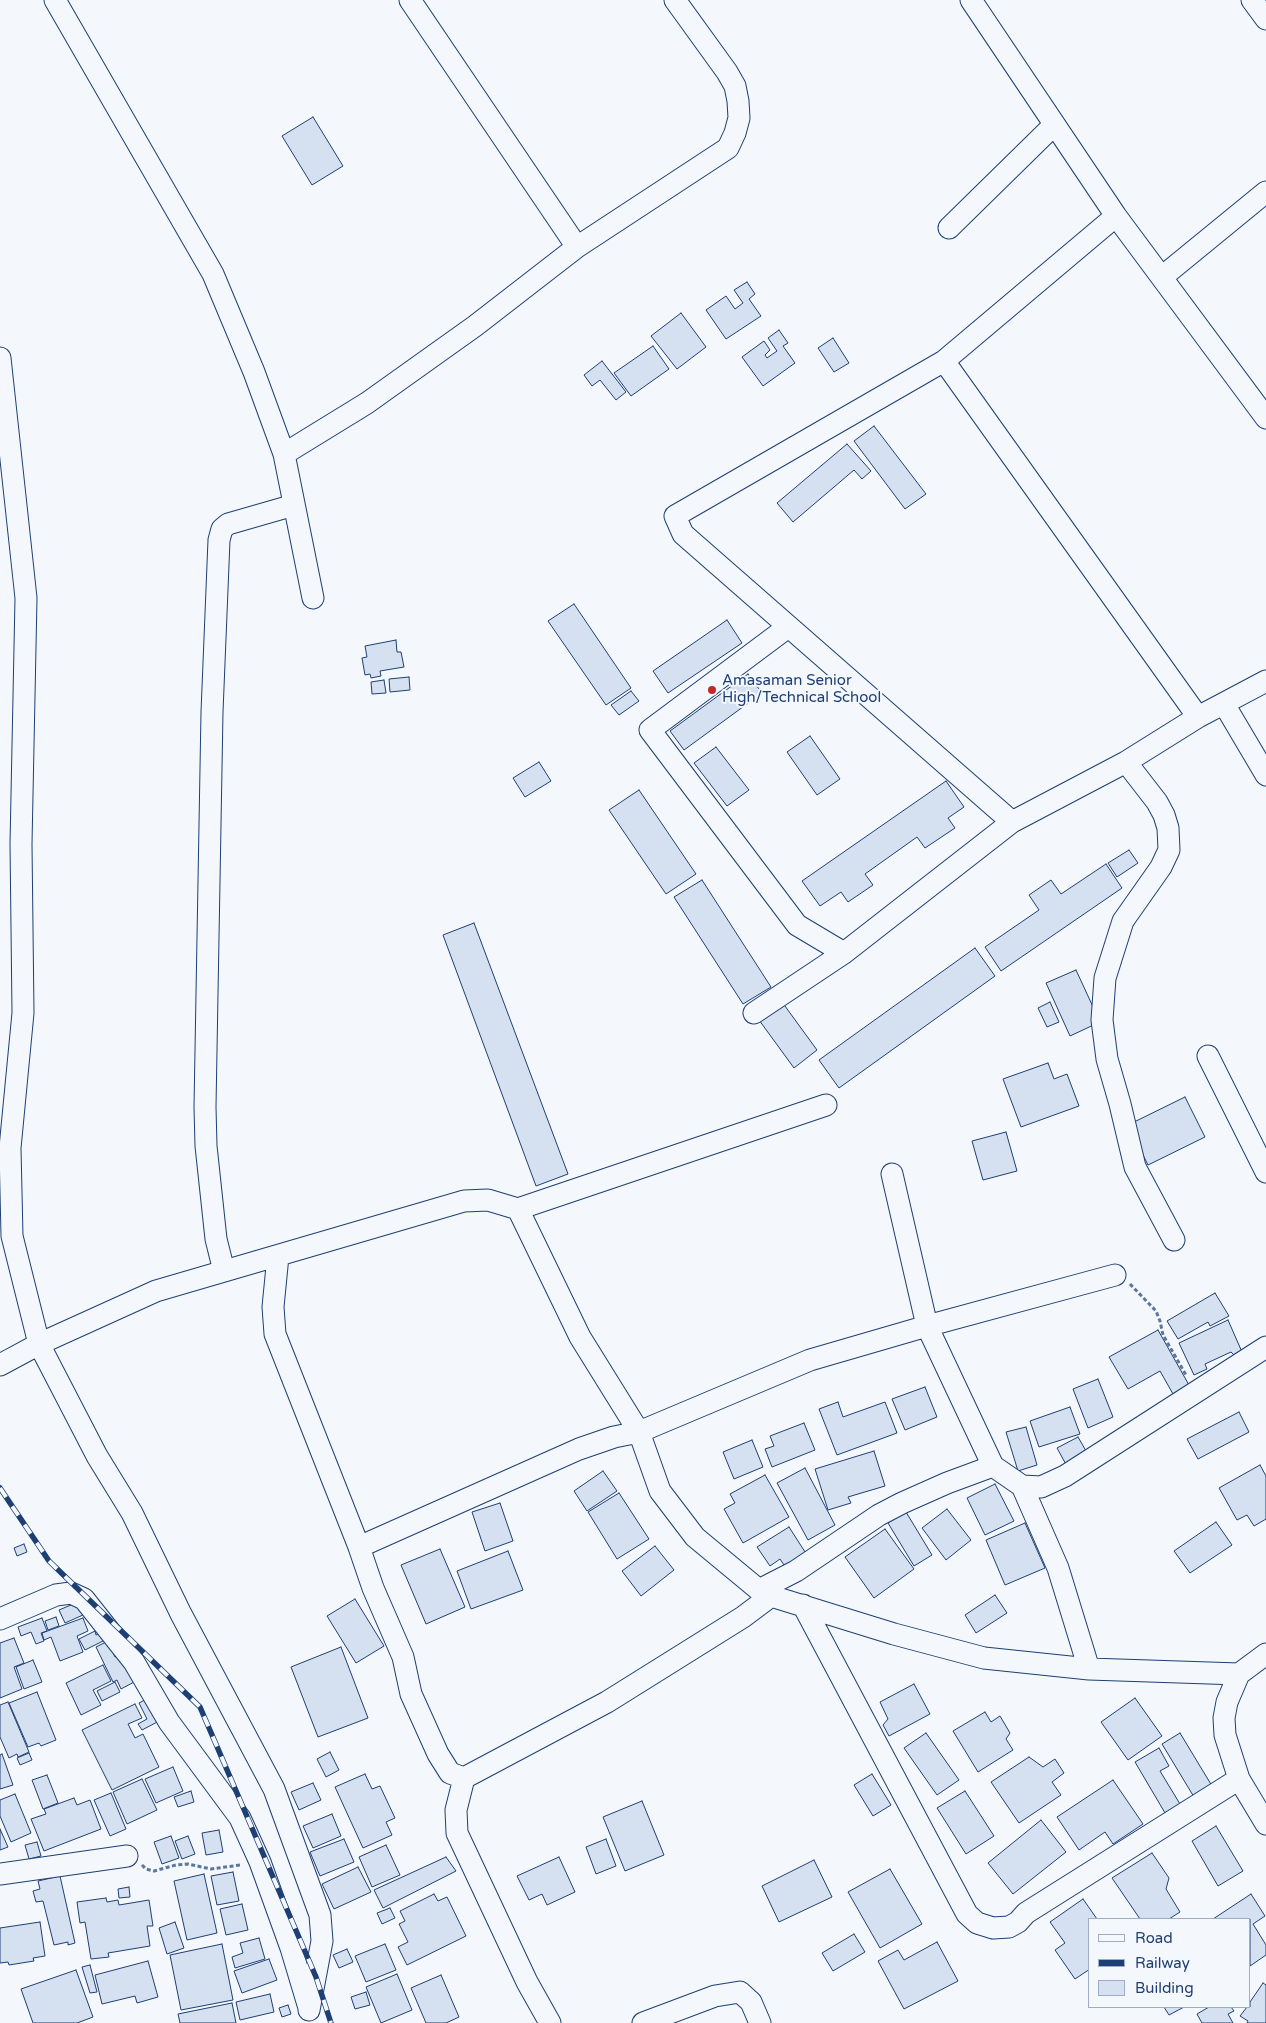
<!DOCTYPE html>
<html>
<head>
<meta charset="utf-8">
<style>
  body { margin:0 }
  #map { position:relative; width:1266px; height:2023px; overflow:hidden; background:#f4f7fb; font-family:"Varela Round",sans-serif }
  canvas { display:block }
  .legend { position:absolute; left:1088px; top:1918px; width:162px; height:90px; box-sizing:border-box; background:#f4f7fb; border:1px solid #9eadc5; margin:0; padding:6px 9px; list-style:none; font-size:15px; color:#1d3f73 }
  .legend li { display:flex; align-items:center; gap:10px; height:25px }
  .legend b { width:25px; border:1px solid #9eadc5 }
</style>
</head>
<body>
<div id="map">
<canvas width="1266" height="2023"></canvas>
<ul class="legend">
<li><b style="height:6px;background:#f4f7fb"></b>Road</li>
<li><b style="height:6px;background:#1d3f73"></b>Railway</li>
<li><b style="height:14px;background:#d5e0f0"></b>Building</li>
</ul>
</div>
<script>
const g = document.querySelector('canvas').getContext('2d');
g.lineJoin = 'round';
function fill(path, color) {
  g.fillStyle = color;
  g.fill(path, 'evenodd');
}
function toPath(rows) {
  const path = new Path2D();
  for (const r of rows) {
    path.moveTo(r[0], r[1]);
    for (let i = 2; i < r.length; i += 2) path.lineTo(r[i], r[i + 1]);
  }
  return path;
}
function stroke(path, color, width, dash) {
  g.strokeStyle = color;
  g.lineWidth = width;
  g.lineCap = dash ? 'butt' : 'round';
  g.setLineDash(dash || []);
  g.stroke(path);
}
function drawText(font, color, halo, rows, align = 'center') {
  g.font = font + ' "Varela Round",sans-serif';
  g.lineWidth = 4;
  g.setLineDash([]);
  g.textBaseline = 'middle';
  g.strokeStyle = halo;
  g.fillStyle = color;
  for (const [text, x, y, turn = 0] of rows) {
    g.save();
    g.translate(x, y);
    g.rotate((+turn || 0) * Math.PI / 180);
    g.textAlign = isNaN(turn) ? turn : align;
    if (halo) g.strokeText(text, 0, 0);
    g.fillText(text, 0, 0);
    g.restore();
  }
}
const building = toPath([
  [313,117,343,166,312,185,282,136,313,117],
  [747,282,755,294,749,299,761,316,726,339,706,310,726,296,735,309,743,303,734,290,747,282],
  [681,313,706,347,677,369,651,336,681,313],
  [779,330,788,343,783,346,795,363,763,386,742,357,764,341,770,350,765,355,767,358,777,351,768,338,779,330],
  [833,338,849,363,834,372,818,348,833,338],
  [653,346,669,369,631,396,614,373,653,346],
  [602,361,626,392,616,400,600,380,592,386,584,375,602,361],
  [874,426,926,494,905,509,854,441,874,426],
  [847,444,871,471,862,479,854,470,793,522,777,503,847,444],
  [574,604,631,688,606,705,548,621,574,604],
  [727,620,742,643,668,693,653,671,727,620],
  [396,640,397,652,401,652,404,667,380,671,381,676,371,678,370,674,365,675,362,658,367,657,365,646,396,640],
  [748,674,762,693,684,750,670,731,748,674],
  [409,677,410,690,390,692,389,679,409,677],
  [384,680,386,693,372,694,371,682,384,680],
  [631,691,639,701,619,715,611,705,631,691],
  [810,736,840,779,817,795,787,752,810,736],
  [716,747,749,790,727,806,694,763,716,747],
  [539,762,551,781,525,797,513,778,539,762],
  [946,781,964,807,948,818,955,828,925,848,917,837,865,874,873,885,848,902,841,892,820,906,802,881,946,781],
  [639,790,696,874,666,894,609,810,639,790],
  [1129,850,1138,863,1117,877,1108,863,1129,850],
  [1106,864,1122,888,1001,971,985,947,1039,910,1029,895,1051,880,1061,894,1106,864],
  [702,880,771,987,743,1004,674,897,702,880],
  [474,923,568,1174,536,1186,443,935,474,923],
  [975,948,995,976,839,1088,819,1060,975,948],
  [1076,970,1100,1022,1070,1036,1046,983,1076,970],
  [782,1002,817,1050,794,1068,759,1020,782,1002],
  [1050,1002,1059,1022,1047,1027,1038,1008,1050,1002],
  [1048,1063,1054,1079,1067,1074,1079,1106,1021,1127,1003,1079,1048,1063],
  [1185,1097,1205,1137,1148,1165,1128,1125,1185,1097],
  [1006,1132,1017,1171,983,1180,972,1141,1006,1132],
  [1215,1293,1229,1316,1210,1326,1208,1322,1178,1339,1167,1321,1215,1293],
  [1228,1320,1242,1352,1234,1355,1231,1352,1205,1364,1207,1369,1194,1375,1179,1343,1228,1320],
  [1158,1330,1189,1385,1173,1394,1160,1371,1128,1389,1109,1357,1158,1330],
  [1098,1379,1113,1417,1088,1428,1073,1389,1098,1379],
  [925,1387,937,1417,905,1430,892,1399,925,1387],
  [838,1402,843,1417,885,1402,897,1433,837,1455,819,1409,838,1402],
  [1070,1407,1080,1434,1039,1447,1030,1421,1070,1407],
  [1239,1412,1249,1432,1198,1459,1187,1439,1239,1412],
  [804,1423,815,1450,772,1467,765,1449,774,1446,770,1436,804,1423],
  [1026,1427,1037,1465,1018,1471,1006,1432,1026,1427],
  [1078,1437,1089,1456,1068,1468,1057,1448,1078,1437],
  [752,1440,763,1467,734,1479,723,1452,752,1440],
  [874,1451,885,1486,848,1497,851,1503,828,1510,815,1469,874,1451],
  [1260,1465,1266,1476,1266,1519,1254,1526,1247,1515,1237,1520,1219,1488,1260,1465],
  [805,1468,835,1525,808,1540,777,1483,805,1468],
  [603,1471,617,1491,587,1511,574,1491,603,1471],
  [765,1475,789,1517,743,1543,724,1509,735,1503,730,1494,765,1475],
  [995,1484,1014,1521,985,1535,967,1498,995,1484],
  [619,1493,649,1539,617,1559,588,1512,619,1493],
  [500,1503,513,1541,485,1551,472,1512,500,1503],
  [947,1509,971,1540,946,1560,922,1528,947,1509],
  [906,1512,932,1555,914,1566,888,1523,906,1512],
  [1216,1522,1232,1545,1190,1573,1174,1551,1216,1522],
  [1025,1523,1045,1568,1005,1585,986,1540,1025,1523],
  [789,1527,807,1555,786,1568,780,1559,770,1566,757,1547,789,1527],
  [885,1529,914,1569,874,1598,845,1557,885,1529],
  [24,1544,27,1552,17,1556,14,1548,24,1544],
  [655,1546,674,1570,641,1596,622,1571,655,1546],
  [440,1549,465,1607,426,1624,401,1565,440,1549],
  [508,1551,523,1590,471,1609,457,1571,508,1551],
  [995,1595,1007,1613,976,1633,965,1615,995,1595],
  [355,1599,384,1646,356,1663,327,1616,355,1599],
  [78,1602,83,1615,65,1623,59,1610,78,1602],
  [56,1617,59,1626,48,1630,45,1621,56,1617],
  [42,1618,47,1631,41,1633,44,1641,36,1644,31,1632,21,1636,18,1627,42,1618],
  [83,1618,88,1631,77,1636,83,1652,60,1661,51,1637,44,1640,42,1633,83,1618],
  [95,1631,96,1635,102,1633,105,1640,85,1650,79,1639,95,1631],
  [14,1638,24,1663,14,1667,22,1689,0,1698,0,1643,14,1638],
  [108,1641,115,1657,124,1653,136,1681,121,1689,117,1680,113,1682,96,1647,108,1641],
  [341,1647,368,1718,318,1737,291,1667,341,1647],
  [33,1660,42,1682,24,1689,16,1667,33,1660],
  [103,1665,111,1681,93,1690,101,1705,81,1715,66,1683,103,1665],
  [115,1682,120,1692,102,1701,97,1691,115,1682],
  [914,1684,930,1714,889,1736,883,1725,888,1719,880,1702,914,1684],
  [37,1692,56,1740,41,1746,39,1743,28,1747,9,1703,37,1692],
  [152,1696,163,1719,142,1730,138,1724,147,1719,139,1703,152,1696],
  [1135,1698,1162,1736,1128,1760,1101,1722,1135,1698],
  [8,1702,29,1752,18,1757,17,1754,9,1758,0,1737,0,1705,8,1702],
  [135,1704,142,1718,128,1724,135,1738,143,1734,159,1767,112,1790,82,1730,135,1704],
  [985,1712,991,1722,1000,1716,1010,1733,1006,1739,1013,1750,978,1772,953,1731,985,1712],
  [926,1733,959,1780,937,1795,904,1748,926,1733],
  [1180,1733,1212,1786,1194,1797,1162,1744,1180,1733],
  [1159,1748,1169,1766,1160,1771,1183,1809,1168,1818,1135,1762,1159,1748],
  [330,1752,339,1770,326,1777,317,1759,330,1752],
  [29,1753,32,1760,20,1765,17,1758,29,1753],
  [2,1754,13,1785,0,1789,0,1755,2,1754],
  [1029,1757,1043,1767,1055,1759,1064,1773,1052,1782,1061,1795,1019,1823,991,1782,1029,1757],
  [173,1767,183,1791,156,1803,145,1779,173,1767],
  [365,1774,372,1789,380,1786,395,1818,386,1822,392,1835,363,1848,335,1787,365,1774],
  [872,1774,891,1805,873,1816,854,1785,872,1774],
  [47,1775,58,1803,43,1809,32,1780,47,1775],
  [142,1779,157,1810,127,1824,113,1792,142,1779],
  [1113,1780,1143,1824,1113,1844,1105,1832,1079,1850,1057,1817,1113,1780],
  [313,1783,321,1800,299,1810,291,1792,313,1783],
  [191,1791,194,1802,178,1807,174,1797,191,1791],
  [965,1791,994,1836,966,1854,937,1808,965,1791],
  [111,1793,126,1829,110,1836,94,1800,111,1793],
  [15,1794,31,1833,11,1842,0,1816,0,1800,15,1794],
  [74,1798,77,1805,90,1800,101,1829,44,1851,31,1819,46,1814,44,1809,74,1798],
  [642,1801,664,1855,625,1871,603,1817,642,1801],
  [332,1814,341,1836,313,1848,303,1826,332,1814],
  [1041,1820,1066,1852,1013,1894,988,1863,1041,1820],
  [1216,1826,1243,1871,1218,1886,1192,1841,1216,1826],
  [0,1829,8,1847,0,1850,0,1829],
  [219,1830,223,1852,206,1855,202,1833,219,1830],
  [171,1836,179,1858,162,1864,154,1842,171,1836],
  [188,1836,195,1854,182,1859,175,1841,188,1836],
  [344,1839,354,1862,320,1876,310,1852,344,1839],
  [606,1839,616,1866,596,1874,586,1847,606,1839],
  [37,1842,41,1856,29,1859,25,1845,37,1842],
  [386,1845,400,1875,372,1887,359,1857,386,1845],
  [1152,1853,1169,1878,1166,1889,1180,1912,1169,1919,1140,1919,1112,1878,1152,1853],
  [446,1857,456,1871,383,1908,374,1890,446,1857],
  [559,1857,575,1892,547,1905,542,1894,529,1900,517,1876,559,1857],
  [814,1860,832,1897,779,1922,762,1886,814,1860],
  [358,1867,371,1892,334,1909,322,1884,358,1867],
  [890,1869,922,1924,880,1948,848,1892,890,1869],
  [233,1872,239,1901,217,1905,211,1876,233,1872],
  [204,1874,217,1933,187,1940,174,1881,204,1874],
  [60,1876,75,1943,68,1945,68,1942,54,1945,43,1901,36,1902,33,1891,40,1889,38,1881,60,1876],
  [129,1887,130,1897,119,1898,118,1889,129,1887],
  [434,1894,438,1901,447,1897,466,1936,407,1965,398,1947,408,1942,399,1924,405,1921,400,1911,434,1894],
  [1251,1894,1265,1916,1253,1924,1266,1945,1266,1955,1250,1966,1250,1919,1213,1919,1251,1894],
  [106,1898,107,1902,118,1900,119,1905,149,1900,153,1926,147,1926,150,1946,108,1953,109,1957,91,1959,85,1922,80,1923,77,1902,106,1898],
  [1083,1899,1097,1919,1090,1919,1090,1969,1075,1979,1055,1950,1065,1943,1050,1922,1083,1899],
  [242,1904,248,1930,226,1935,220,1909,242,1904],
  [390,1908,395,1918,382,1924,377,1913,390,1908],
  [40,1922,45,1956,33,1958,34,1961,9,1965,8,1962,0,1963,0,1928,40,1922],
  [175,1922,184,1948,167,1954,159,1928,175,1922],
  [854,1934,865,1952,833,1971,822,1953,854,1934],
  [259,1938,265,1959,235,1968,232,1957,243,1953,240,1943,259,1938],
  [937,1942,958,1981,904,2009,878,1961,898,1950,904,1960,937,1942],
  [222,1944,233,2000,181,2010,170,1955,222,1944],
  [385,1944,396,1970,366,1982,355,1956,385,1944],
  [347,1949,353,1962,339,1968,333,1955,347,1949],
  [269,1959,277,1980,242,1993,234,1971,269,1959],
  [148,1961,158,1997,137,2003,135,1996,102,2004,95,1975,148,1961],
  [90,1965,97,1992,90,1993,82,1967,90,1965],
  [76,1970,93,2017,77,2023,33,2023,21,1989,76,1970],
  [397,1974,412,2010,381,2023,366,1987,397,1974],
  [441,1975,459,2017,446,2023,426,2023,411,1988,441,1975],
  [1263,1983,1266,1985,1266,2023,1247,2023,1248,2021,1240,2016,1247,2007,1250,2007,1250,2002,1263,1983],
  [366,1992,370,2005,355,2009,351,1997,366,1992],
  [270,1994,274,2012,240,2020,236,2002,270,1994],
  [232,2003,236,2023,180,2023,178,2014,232,2003],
  [288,2005,291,2014,282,2017,279,2008,288,2005],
  [1164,2007,1184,2007,1169,2015,1164,2007],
  [1209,2007,1231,2007,1234,2011,1228,2014,1233,2023,1202,2023,1197,2014,1209,2007]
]);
const path = toPath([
  [1130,1284,1156,1311,1160,1321,1163,1335,1186,1375],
  [142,1865,146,1869,154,1871,176,1865,188,1864,211,1869,240,1865]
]);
const minor = toPath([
  [55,0,213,274,254,372,284,454,367,403,475,326,577,247,728,148,735,133,739,118,738,101,735,86,727,72,675,0],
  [410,0,577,247],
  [971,0,1116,216,1266,418],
  [1252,0,1266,19],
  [949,228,1054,125],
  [1162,277,1266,192],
  [0,358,26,598,21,844,23,1013,10,1148,12,1236,39,1344,97,1456,132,1513,181,1614,274,1789,320,1915,322,1941,309,2010],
  [944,361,1198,717],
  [284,454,313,598],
  [788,627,650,730,797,925,844,953],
  [1224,704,1266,775],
  [1126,762,1157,802,1164,815,1168,828,1169,850,1161,867,1123,921,1105,978,1102,1020,1107,1059,1120,1104,1135,1167,1174,1240],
  [1012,822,683,534,675,516,944,361,1116,216],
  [754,1013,844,953,1012,822,1126,762,1198,717,1266,681],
  [1208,1056,1266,1172],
  [892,1174,927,1326,993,1466,1022,1486,1041,1487,1065,1476,1266,1347],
  [518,1209,580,1337,639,1432,660,1491,695,1537,759,1590,771,1596],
  [278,1256,273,1307,275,1334,359,1547,373,1588,403,1657,411,1694,438,1754,450,1773,464,1778,456,1810,457,1833,527,1982,550,2023],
  [224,1271,216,1239,206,1146,205,1107,212,712,219,540,222,529,228,524,294,505],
  [0,1365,39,1344,156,1291,464,1201,488,1200,518,1209,826,1105],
  [1022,1486,1058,1568,1089,1669],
  [359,1547,579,1449,614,1437,639,1432,810,1360,927,1326,1115,1275],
  [759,1590,796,1571,879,1515,902,1503,947,1483,993,1466],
  [803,1605,967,1914,977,1923,993,1928,1009,1927,1018,1922,1026,1913,1239,1779],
  [0,1619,56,1595,71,1593,84,1599,134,1662,169,1722,240,1818,260,1862,291,1948,309,2008],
  [1266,1654,1239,1674,1227,1702,1224,1718,1225,1735,1239,1779,1266,1824],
  [464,1778,607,1702,743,1617,771,1596,894,1634,984,1658,1089,1669,1239,1674],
  [0,1874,127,1856],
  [643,2023,715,1996,740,1992,751,2002,760,2023]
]);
const rail = toPath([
  [0,1488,49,1561,200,1707,316,1977,331,2023]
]);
const markers = [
  [712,690,5,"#c62828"]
];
const poiNames = [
  ["Amasaman Senior",722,681],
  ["High/Technical School",722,698]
];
fill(building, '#d5e0f0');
stroke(building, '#1d3f73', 1);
stroke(minor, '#1d3f73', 23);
stroke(path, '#5e769c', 3, [4, 2.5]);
stroke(minor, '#f4f7fb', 21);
stroke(rail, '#1d3f73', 5.5);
stroke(rail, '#f4f7fb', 4, [11]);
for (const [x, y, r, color] of markers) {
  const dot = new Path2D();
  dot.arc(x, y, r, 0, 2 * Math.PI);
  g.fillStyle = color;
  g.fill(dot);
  stroke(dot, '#f4f7fb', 2);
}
drawText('15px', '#1d3f73', '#f4f7fb', poiNames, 'left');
</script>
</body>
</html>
